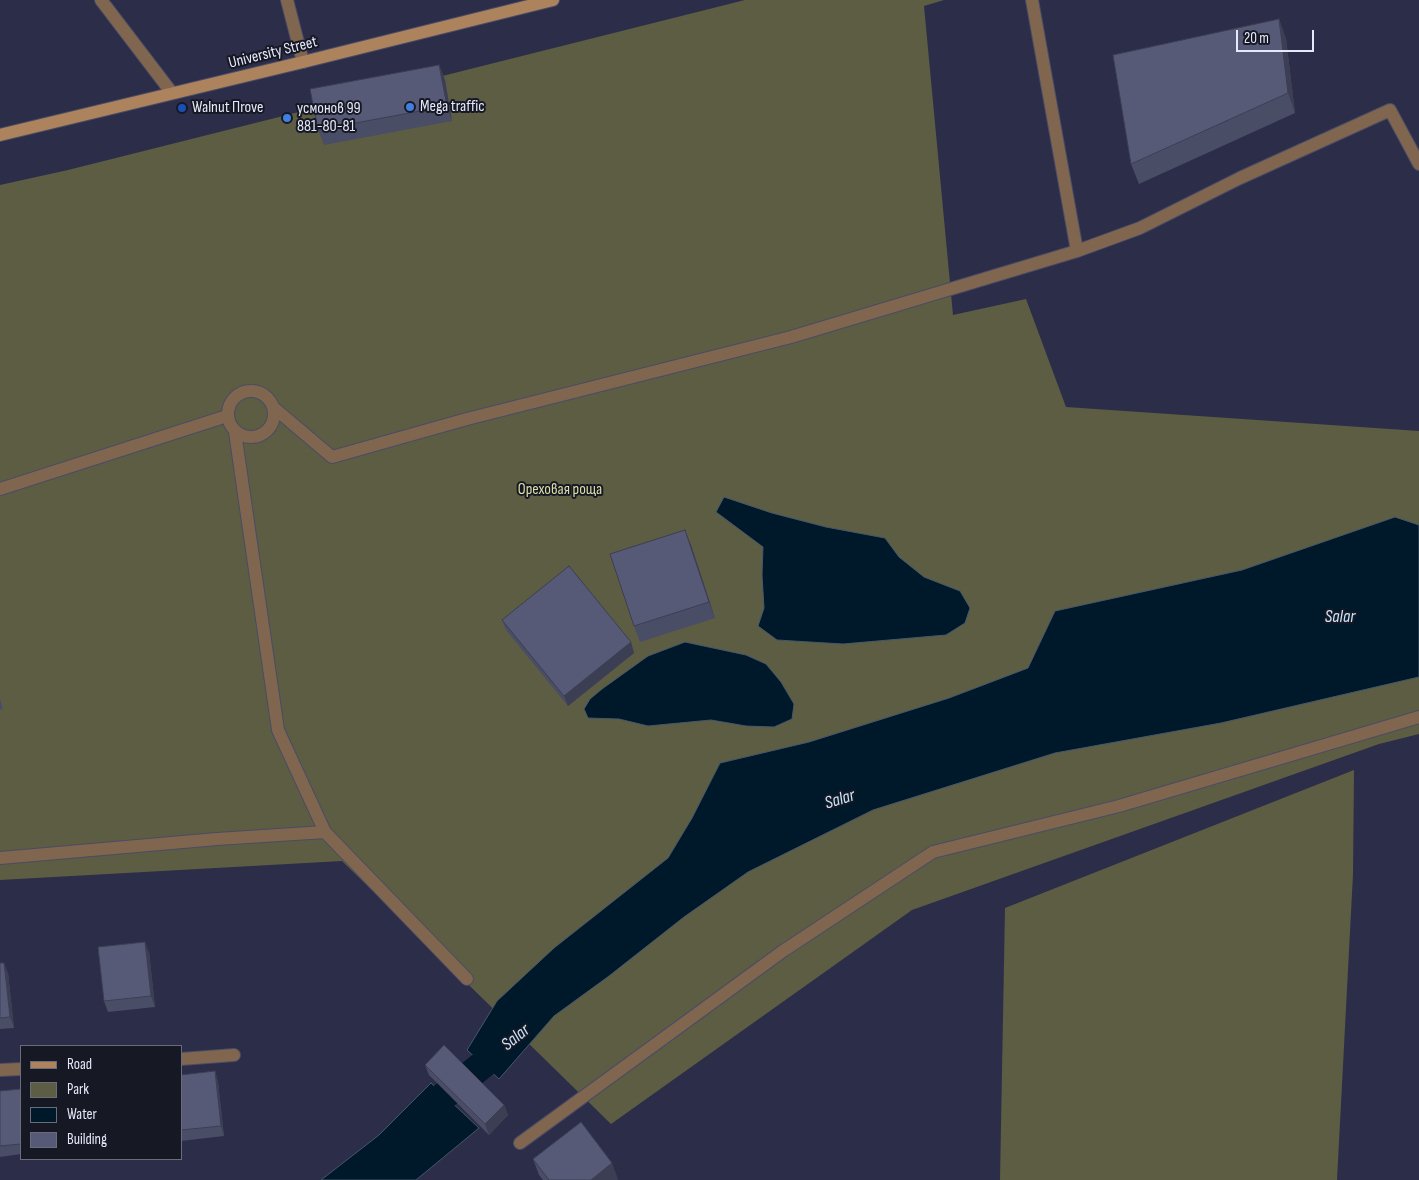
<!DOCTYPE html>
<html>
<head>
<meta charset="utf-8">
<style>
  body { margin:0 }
  #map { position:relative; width:1419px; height:1180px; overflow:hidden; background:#2c2e49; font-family:"Sofia Sans Condensed",sans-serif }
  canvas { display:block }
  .legend { position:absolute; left:20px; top:1045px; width:162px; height:115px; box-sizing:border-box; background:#161824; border:1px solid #696c7a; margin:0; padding:6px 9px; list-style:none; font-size:15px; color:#e6e9fb }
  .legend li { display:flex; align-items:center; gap:10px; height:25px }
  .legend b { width:25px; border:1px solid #696c7a }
  .scale { position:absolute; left:1236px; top:30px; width:78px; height:22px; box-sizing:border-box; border:2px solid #e6e9fb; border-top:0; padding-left:6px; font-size:15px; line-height:18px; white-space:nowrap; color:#e6e9fb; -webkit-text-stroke:4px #161824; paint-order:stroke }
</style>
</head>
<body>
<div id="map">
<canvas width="1419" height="1180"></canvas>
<ul class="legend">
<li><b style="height:6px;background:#ad835e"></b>Road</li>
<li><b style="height:14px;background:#5c5d43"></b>Park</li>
<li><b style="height:14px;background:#00192a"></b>Water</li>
<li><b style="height:14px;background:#565a77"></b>Building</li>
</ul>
<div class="scale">20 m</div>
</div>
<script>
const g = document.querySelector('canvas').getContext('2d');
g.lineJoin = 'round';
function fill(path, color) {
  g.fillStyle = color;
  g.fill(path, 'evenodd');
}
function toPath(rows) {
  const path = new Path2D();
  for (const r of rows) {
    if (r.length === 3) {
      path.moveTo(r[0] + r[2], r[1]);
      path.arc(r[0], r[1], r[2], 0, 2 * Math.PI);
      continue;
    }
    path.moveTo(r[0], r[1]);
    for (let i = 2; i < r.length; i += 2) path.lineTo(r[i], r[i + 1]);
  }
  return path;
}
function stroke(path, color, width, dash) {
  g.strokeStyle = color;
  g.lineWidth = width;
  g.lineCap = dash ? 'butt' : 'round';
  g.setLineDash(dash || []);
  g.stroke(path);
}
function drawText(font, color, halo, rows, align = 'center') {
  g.font = font + ' "Sofia Sans Condensed",sans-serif';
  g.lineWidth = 4;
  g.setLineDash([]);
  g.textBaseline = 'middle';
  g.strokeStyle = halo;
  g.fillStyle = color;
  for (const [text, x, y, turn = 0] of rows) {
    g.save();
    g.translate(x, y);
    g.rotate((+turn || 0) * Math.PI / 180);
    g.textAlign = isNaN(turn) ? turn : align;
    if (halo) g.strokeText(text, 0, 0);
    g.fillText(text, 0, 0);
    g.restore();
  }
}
const green = toPath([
  [745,0,944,0,924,6,953,315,1026,299,1066,407,1419,431,1419,734,1379,744,912,910,611,1124,342,861,0,880,0,185,68,170],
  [1354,770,1353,874,1337,1180,1000,1180,1005,908]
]);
const water = toPath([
  [724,497,772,513,826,527,885,538,899,557,924,577,960,591,970,608,965,623,946,635,843,644,777,640,758,626,764,608,762,575,763,547,716,512,724,497],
  [1395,517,1419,525,1419,677,1221,723,1055,753,873,810,748,872,684,917,609,976,554,1016,499,1079,467,1050,497,1001,554,948,668,858,692,818,720,763,809,742,949,698,1028,668,1055,611,1242,570,1395,517],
  [685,642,746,655,766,664,781,682,794,704,792,719,774,727,746,726,711,720,648,726,619,719,588,718,584,709,590,699,602,689,648,656,685,642],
  [431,1083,479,1128,416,1180,321,1180,379,1135,431,1083]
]);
const canal = toPath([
  [416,1121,424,1112,512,1041]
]);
const lane = toPath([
  [287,0,303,62],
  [1032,0,1077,251],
  [251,414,23],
  [273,407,332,457,467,419,791,337,1077,251,1140,228,1240,178,1390,110,1419,164],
  [235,432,278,730,325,832,467,979],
  [0,489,227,416],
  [0,858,217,839,325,832],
  [181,1059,234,1055],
  [0,1070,21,1069],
  [520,1143,783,951,933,852,1119,806,1419,717]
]);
const street = toPath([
  [101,0,172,93]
]);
const secondary = toPath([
  [0,135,303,62,553,0]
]);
const wall = toPath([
  [1279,19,1286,39,1295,113,1139,184,1131,164],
  [439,65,445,80,452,121,324,145,318,130],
  [691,545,715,618,640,642,634,626],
  [502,620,631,642,634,653,568,706,506,630],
  [0,699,3,709,0,710],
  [149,952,155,1007,108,1012,104,1001],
  [0,963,8,973,14,1028,0,1029],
  [425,1065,504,1105,508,1115,489,1135,429,1075],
  [215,1071,218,1082,224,1136,181,1141,181,1075],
  [21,1089,21,1154,0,1157,0,1091],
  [533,1159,618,1179,616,1180,543,1180,539,1175]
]);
const shadedWall = toPath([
  [1279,19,1286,39,1295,113,1288,93],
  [439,65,445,80,452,121,447,106],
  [685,530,691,545,715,618,709,602],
  [631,642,634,653,568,706,564,696],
  [145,942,149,952,155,1007,151,996],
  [4,963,8,973,14,1028,10,1017],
  [215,1071,218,1082,224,1136,221,1126],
  [504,1105,508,1115,489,1135,485,1124],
  [612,1163,618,1179,616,1180,591,1180]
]);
const building = toPath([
  [1279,19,1288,93,1131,164,1113,55,1279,19],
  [439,65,447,106,318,130,310,89,439,65],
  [685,530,709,602,634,626,610,554,685,530],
  [569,566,631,642,564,696,502,620,569,566],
  [145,942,151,996,104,1001,98,947,145,942],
  [0,963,4,963,10,1017,0,1018,0,963],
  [444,1045,504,1105,485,1124,425,1065,444,1045],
  [215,1071,221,1126,181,1130,181,1075,215,1071],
  [21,1089,21,1144,0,1146,0,1091,21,1089],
  [581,1122,612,1163,591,1180,549,1180,533,1159,581,1122]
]);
const markers = [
  [410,107,5,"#3f7fe0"],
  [182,108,5,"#1a4fb4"],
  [287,118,5,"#3f7fe0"]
];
const streetNames = [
  ["University Street",273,53,-14]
];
const poiNames = [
  ["Mega traffic",420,107],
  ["Walnut Пrove",192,108],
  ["усмонов 99",297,109],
  ["881-80-81",297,127]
];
const parkNames = [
  ["Ореховая роща",560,490]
];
const waterNames = [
  ["Salar",1340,617],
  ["Salar",840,800,-17],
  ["Salar",516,1038,-39]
];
fill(green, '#5c5d43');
fill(water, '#00192a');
stroke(water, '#455769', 1);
stroke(canal, '#00192a', 28);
stroke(lane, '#4a4c65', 14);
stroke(street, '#4a4c65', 14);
stroke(secondary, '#4a4c65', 14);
stroke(lane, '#81664f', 12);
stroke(street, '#81664f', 12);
stroke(secondary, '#ad835e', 12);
fill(wall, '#4a4d66');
fill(shadedWall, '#3c3f53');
fill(building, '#565a77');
stroke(building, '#3c3f53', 1);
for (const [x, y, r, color] of markers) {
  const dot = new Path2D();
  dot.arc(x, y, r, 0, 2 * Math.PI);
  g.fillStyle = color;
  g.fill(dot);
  stroke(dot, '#161824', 2);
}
drawText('16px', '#e6e9fb', '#161824', streetNames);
drawText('16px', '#e6e9fb', '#161824', poiNames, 'left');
drawText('16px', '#dbdea3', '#161824', parkNames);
drawText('italic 18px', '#c4e5fb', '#161824', waterNames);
</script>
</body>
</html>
